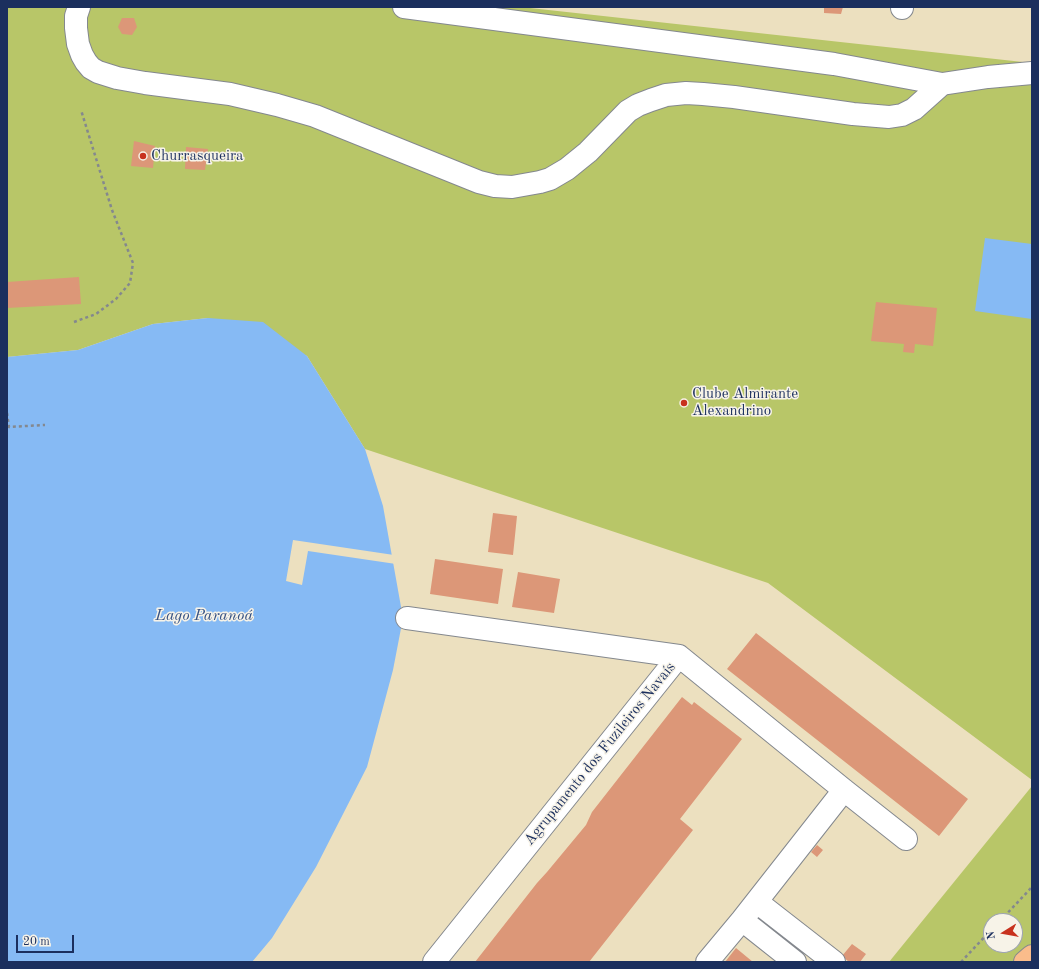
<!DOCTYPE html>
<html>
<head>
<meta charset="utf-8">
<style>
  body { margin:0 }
  #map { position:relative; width:1039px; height:969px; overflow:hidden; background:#ece0bf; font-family:"Old Standard TT",serif }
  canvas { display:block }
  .frame { position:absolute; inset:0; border:8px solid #1b2f5e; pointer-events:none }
  .north { position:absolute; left:983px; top:913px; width:40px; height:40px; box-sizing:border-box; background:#f7f3e8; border:1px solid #9fa5b1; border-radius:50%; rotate:259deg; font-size:11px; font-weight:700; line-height:16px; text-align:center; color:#1b2f5e }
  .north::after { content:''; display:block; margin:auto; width:14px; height:18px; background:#c8321e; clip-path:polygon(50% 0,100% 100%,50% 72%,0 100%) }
  .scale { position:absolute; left:16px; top:935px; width:58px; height:18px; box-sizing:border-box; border:2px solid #1b2f5e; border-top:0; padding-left:5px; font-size:12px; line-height:14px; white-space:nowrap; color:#1b2f5e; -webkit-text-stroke:3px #f7f3e8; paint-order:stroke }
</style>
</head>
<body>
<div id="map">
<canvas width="1039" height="969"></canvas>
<div class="frame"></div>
<div class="north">N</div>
<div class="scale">20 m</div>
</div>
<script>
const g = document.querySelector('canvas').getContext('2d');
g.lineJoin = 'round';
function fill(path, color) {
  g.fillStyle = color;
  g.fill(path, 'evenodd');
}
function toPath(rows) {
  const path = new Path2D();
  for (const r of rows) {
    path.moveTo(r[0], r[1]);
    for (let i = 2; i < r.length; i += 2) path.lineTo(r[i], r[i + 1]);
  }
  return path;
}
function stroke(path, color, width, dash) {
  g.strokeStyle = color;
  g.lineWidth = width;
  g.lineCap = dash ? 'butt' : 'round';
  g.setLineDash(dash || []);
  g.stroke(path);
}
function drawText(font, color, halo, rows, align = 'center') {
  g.font = font + ' "Old Standard TT",serif';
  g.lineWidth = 3;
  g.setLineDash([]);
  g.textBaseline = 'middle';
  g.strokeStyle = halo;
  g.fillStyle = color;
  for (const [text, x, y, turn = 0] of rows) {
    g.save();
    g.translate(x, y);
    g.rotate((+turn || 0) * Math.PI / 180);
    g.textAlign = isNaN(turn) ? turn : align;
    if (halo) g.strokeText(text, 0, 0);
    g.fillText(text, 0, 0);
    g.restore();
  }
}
const green = toPath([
  [7,7,521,7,1032,63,1032,780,768,583,365,449,307,356,208,318,153,324,78,350,7,357],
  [1032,786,1032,962,889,962],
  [991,921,1015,921,1015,945,991,945]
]);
const water = toPath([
  [985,238,1032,244,1032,319,975,311],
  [208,318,263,322,307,356,365,449,383,506,403,618,393,670,367,767,316,867,272,938,252,962,7,962,7,357,78,350,153,324]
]);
const pier = toPath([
  [293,540,394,555,396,564,308,551,302,585,286,581]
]);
const building = toPath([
  [824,7,843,7,841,14,824,13],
  [122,18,134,18,137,27,132,35,122,34,118,27],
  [134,141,155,146,153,168,131,166],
  [186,147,208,149,205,170,185,169],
  [79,277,81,304,7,308,7,282],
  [876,302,937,308,933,346,915,344,914,353,903,352,904,344,871,341],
  [493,513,517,516,513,555,488,552],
  [435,559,503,569,498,604,430,594],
  [518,572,560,579,554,613,512,607],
  [756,633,968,799,939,836,727,669],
  [682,697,692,705,694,702,742,739,680,819,693,830,589,962,475,962,537,883,547,872,586,825,592,812],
  [817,845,823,850,817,857,811,852],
  [852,944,866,954,860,962,849,962,842,956],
  [736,948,753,962,725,962]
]);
const path = toPath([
  [74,322,96,314,116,299,130,283,133,263,112,210,81,110],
  [7,413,9,427,45,425],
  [1000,921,1032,887],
  [961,962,991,930]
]);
const minor = toPath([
  [79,7,76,16,76,28,78,44,82,55,86,62,91,68,98,72,117,78,145,83,230,94,277,105,315,116,479,182,495,186,512,187,540,182,550,179,567,169,588,152,628,111,638,105,651,100,666,95,686,93,703,94,734,97,853,114,889,117,902,115,914,109,942,84],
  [404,7,834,64,942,84,988,77,1032,73],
  [902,8,902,7],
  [407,618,679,656],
  [757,902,834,962],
  [742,920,795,962],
  [434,962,679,656,844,790,906,839],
  [707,962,742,920,844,790]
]);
const highway = toPath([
  [1025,962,1032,956]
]);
const markers = [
  [143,156,4,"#c8321e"],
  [684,403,4,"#c8321e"]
];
const poiNames = [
  ["Churrasqueira",151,156],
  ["Clube Almirante",692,394],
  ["Alexandrino",692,411]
];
const streetNames = [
  ["Agrupamento dos Fuzileiros Navaís",600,754,-51]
];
const waterNames = [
  ["Lago Paranoá",204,616]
];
fill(green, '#b8c668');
fill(water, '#86baf4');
fill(pier, '#ece0bf');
fill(building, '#dc9778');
stroke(minor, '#84888e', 24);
stroke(highway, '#84888e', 24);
stroke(path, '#84888e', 2.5, [3, 3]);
stroke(minor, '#fff', 22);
stroke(highway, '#fabc8b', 22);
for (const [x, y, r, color] of markers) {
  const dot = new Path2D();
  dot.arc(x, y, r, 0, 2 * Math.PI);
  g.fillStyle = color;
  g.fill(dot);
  stroke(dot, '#f7f3e8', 1.5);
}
drawText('15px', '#1b2f5e', '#f7f3e8', poiNames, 'left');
drawText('15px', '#1b2f5e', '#f7f3e8', streetNames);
drawText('italic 16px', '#365284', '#f7f3e8', waterNames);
</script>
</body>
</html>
